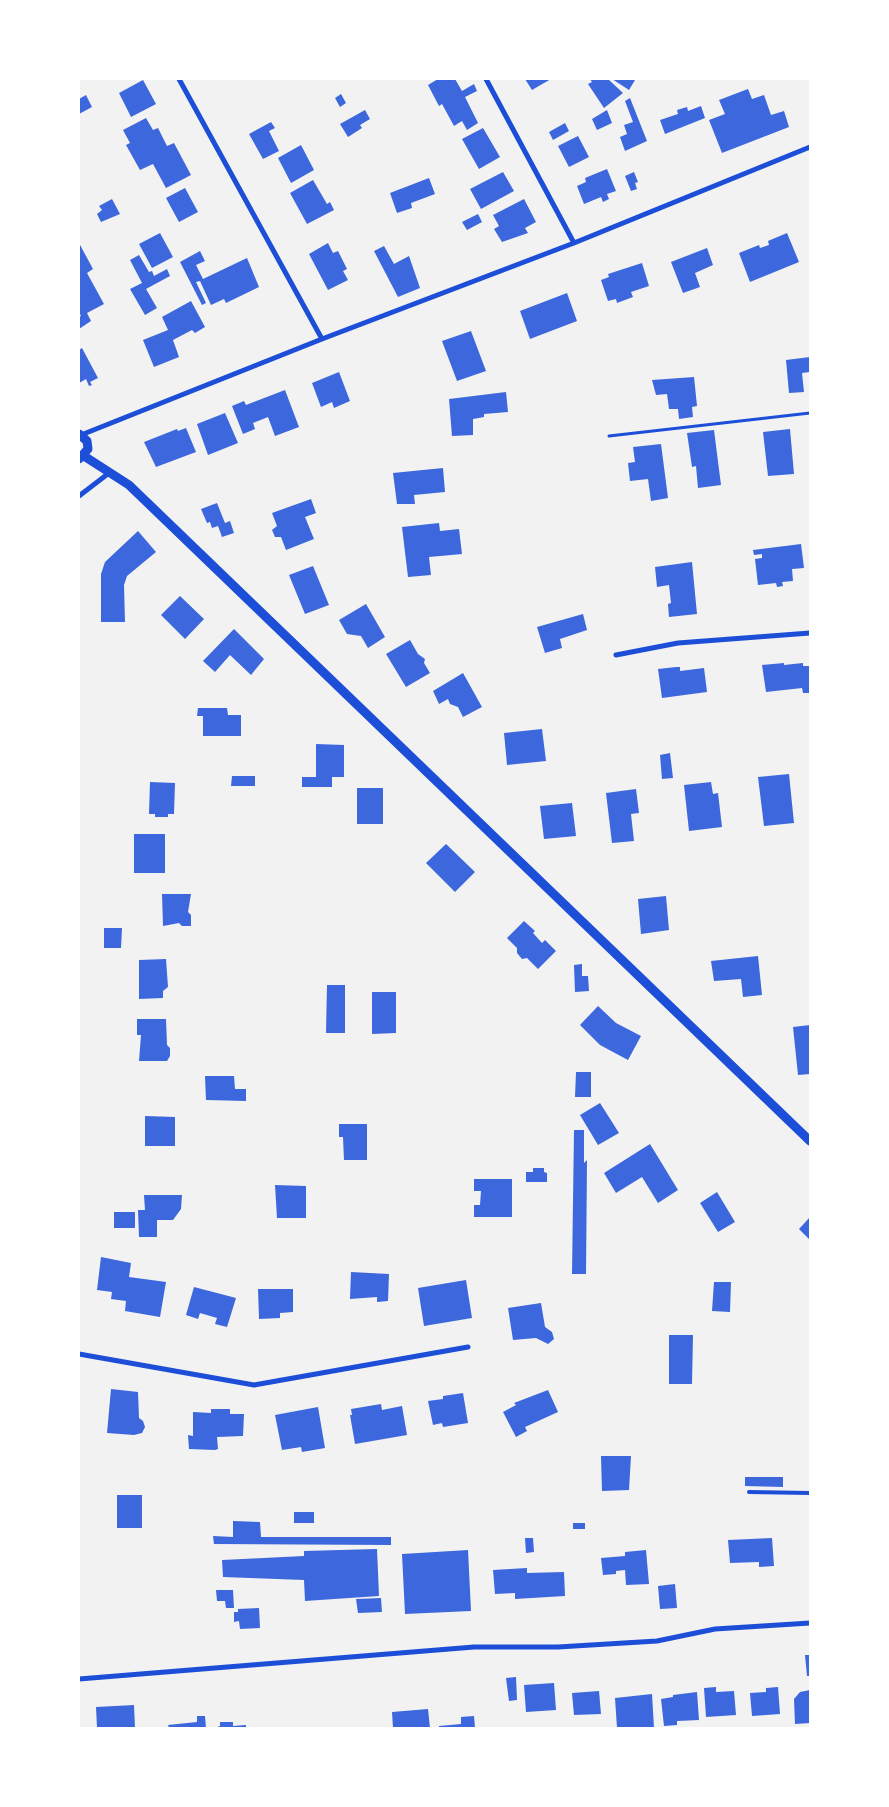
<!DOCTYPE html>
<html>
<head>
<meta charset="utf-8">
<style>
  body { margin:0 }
  #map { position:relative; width:889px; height:1807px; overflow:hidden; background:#f2f2f2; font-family:"Golos Text",sans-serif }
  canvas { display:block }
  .frame { position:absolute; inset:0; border:80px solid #fff; pointer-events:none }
</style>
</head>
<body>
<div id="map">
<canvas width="889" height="1807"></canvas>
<div class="frame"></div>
</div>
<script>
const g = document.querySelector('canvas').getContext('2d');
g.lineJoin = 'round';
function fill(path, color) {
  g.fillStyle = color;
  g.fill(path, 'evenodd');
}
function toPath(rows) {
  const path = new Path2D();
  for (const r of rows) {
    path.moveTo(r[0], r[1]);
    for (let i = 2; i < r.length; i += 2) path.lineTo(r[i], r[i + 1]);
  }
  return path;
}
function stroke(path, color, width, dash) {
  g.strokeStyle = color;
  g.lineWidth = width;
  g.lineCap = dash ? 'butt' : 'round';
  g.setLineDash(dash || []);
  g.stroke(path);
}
const building = toPath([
  [438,79,455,79,462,91,474,84,477,91,465,97,478,123,467,130,462,121,454,126,442,104,439,106,428,85],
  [525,79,551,79,532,90],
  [590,79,608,79,623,93,604,108,588,84,592,82],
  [612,79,633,79,635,80,629,90],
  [143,80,156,104,131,117,119,93],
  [748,89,752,99,764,95,771,115,784,111,789,127,722,153,709,120,725,114,719,100],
  [341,94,346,103,340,107,335,98],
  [86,95,92,107,79,114,79,99],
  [630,98,647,141,625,151,620,137,627,134,624,125,633,122,625,101],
  [701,106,705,118,665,134,660,120,678,114,677,110,687,107,688,111],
  [365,110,370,119,360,125,362,128,348,137,340,124],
  [607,110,612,123,597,130,592,119],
  [146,118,153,130,158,128,167,146,174,143,191,175,166,188,153,164,140,170,126,145,130,143,123,130],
  [271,122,275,128,269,131,279,151,263,159,249,134],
  [565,123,569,131,553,140,549,132],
  [483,128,500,157,479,169,462,139],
  [578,136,589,157,569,167,558,146],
  [301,145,314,170,291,183,278,158],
  [607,169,616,191,607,194,609,199,603,202,601,197,584,204,577,186,586,182,585,178],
  [503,172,514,191,481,209,470,189],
  [634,172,638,182,635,183,637,189,631,191,625,176],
  [429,178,435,194,411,203,412,208,397,213,390,193],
  [313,180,327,204,330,202,334,210,307,224,290,193],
  [185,188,198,212,179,222,166,198],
  [112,199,120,214,101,222,97,214,102,210,99,206],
  [524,199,536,222,525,228,528,233,502,242,494,229,499,226,493,215],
  [478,214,482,222,467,230,462,222],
  [160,233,173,257,152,268,139,244],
  [787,233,799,262,750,282,739,253,759,245,760,248,769,245,768,241],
  [79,243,93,269,87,273,104,304,87,313,91,321,79,329,79,317,81,316,79,312],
  [328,243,333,253,338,251,347,269,343,271,348,280,328,290,309,254],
  [384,246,394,264,409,256,420,288,398,297,374,251],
  [707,248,713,265,695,273,700,287,683,293,671,262],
  [200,251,205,261,196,265,203,279,247,258,259,287,226,303,224,299,211,305,200,281,196,282,206,303,202,305,180,262],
  [139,255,149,272,152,271,154,276,167,269,170,276,146,289,157,308,145,315,130,289,142,283,130,260],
  [642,263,649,286,631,292,633,297,617,303,616,299,608,301,601,280,609,277,608,274],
  [567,293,577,321,530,339,520,311],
  [191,301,205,327,195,333,192,330,173,340,179,357,154,367,143,340,168,330,162,317],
  [471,331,486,371,457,381,442,341],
  [82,348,98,378,90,382,92,385,89,386,86,379,79,383,79,350],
  [810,357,810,372,802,373,804,392,789,393,786,360],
  [339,372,350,401,334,408,332,402,321,407,312,383],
  [694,377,697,406,692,407,693,417,679,419,678,409,669,409,667,394,656,395,652,380],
  [285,390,299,427,275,436,268,417,253,423,255,429,243,434,232,406,244,401,246,405],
  [506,392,508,412,484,414,484,417,473,419,473,435,452,436,449,399],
  [225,413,238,443,208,455,197,424],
  [186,428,196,452,156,467,144,442,177,429,178,431],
  [790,429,794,474,768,476,763,432],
  [714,430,721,485,698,488,696,466,692,467,687,433],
  [661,444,668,498,651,501,648,479,630,481,628,463,635,462,633,447],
  [443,468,445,492,414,495,415,504,397,504,393,473],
  [311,499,316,513,305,517,314,539,286,550,281,537,275,537,272,530,277,526,272,513],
  [217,503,225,523,230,521,234,533,222,537,218,526,212,528,210,522,207,523,201,509],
  [439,523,440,531,459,529,462,554,429,557,431,575,408,577,402,527],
  [138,531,156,552,127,576,124,585,125,622,101,622,101,574,105,562],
  [801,544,804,568,792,569,793,581,782,582,783,586,777,587,776,583,758,585,755,559,762,558,762,554,754,555,753,550],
  [692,562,697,614,669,617,668,604,671,603,669,585,657,587,655,567],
  [313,566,329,605,305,614,289,575],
  [180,596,204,619,185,639,161,615],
  [366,604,385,637,368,648,361,636,347,634,339,620],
  [583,614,587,630,560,639,562,648,545,653,537,627],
  [234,629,264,659,251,675,230,655,215,672,203,661],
  [410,640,418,654,425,659,424,663,430,673,406,687,386,654],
  [784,663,784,665,803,663,803,666,810,666,810,693,803,693,802,688,766,692,762,665],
  [676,667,680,667,680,671,704,668,707,692,662,698,658,669],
  [463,673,482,707,463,717,458,707,450,704,448,699,439,704,433,691],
  [198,708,227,708,228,715,241,715,241,736,203,736,203,716,197,716],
  [542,729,546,761,507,765,504,733],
  [316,744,344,745,344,777,332,777,332,787,302,787,302,777,316,777],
  [670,753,673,778,662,779,660,755],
  [789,774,794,823,764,826,758,777],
  [232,776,255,776,255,786,231,786],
  [150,782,175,783,174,814,168,814,168,817,155,817,155,814,149,814],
  [711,782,713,794,718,793,722,827,689,831,684,785],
  [357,788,383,788,383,824,357,824],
  [636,789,639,813,631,814,634,841,612,843,606,793],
  [572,803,576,836,544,839,540,806],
  [134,834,165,834,165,873,134,873],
  [446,844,475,872,455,892,426,863],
  [162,894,191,894,188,912,191,915,191,926,182,926,179,923,163,926],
  [666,896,669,930,641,934,638,899],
  [524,921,535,931,533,933,542,943,545,940,556,951,538,969,527,958,522,959,517,953,517,948,507,938],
  [104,928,122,928,121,948,104,948],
  [758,956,762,995,743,997,741,979,714,981,711,961],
  [166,959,168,987,163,991,163,998,139,999,139,960],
  [582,964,582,976,588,976,589,991,575,992,574,965],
  [327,985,345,985,345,1033,326,1033],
  [372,992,396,992,396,1033,372,1034],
  [598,1006,616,1023,641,1036,628,1060,600,1045,580,1025],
  [137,1019,166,1019,167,1045,170,1048,170,1056,167,1061,139,1061,141,1035,137,1035],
  [810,1025,810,1074,798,1075,793,1027],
  [576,1072,591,1072,591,1097,575,1097],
  [205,1076,234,1076,235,1089,246,1089,246,1101,206,1100],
  [600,1103,619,1133,598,1145,580,1115],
  [145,1116,175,1117,175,1146,145,1146],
  [339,1124,367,1124,367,1160,344,1160,343,1137,339,1137],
  [574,1130,584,1130,584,1163,587,1160,586,1274,572,1274],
  [650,1144,678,1190,658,1203,642,1177,616,1193,604,1173],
  [533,1168,544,1168,544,1172,547,1173,547,1182,526,1182,526,1172,533,1172],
  [474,1179,512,1179,512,1217,474,1217,474,1205,480,1205,481,1191,474,1191],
  [275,1185,306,1186,306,1218,277,1218],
  [717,1192,735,1222,718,1232,700,1203],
  [144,1195,182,1195,181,1209,173,1220,157,1220,157,1237,139,1237,138,1210,145,1210],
  [114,1212,135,1212,135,1228,114,1228],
  [810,1217,810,1240,799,1229],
  [101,1257,131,1263,129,1277,166,1282,160,1317,125,1311,126,1301,111,1299,112,1292,97,1290],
  [351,1272,389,1274,388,1301,377,1302,377,1297,350,1299],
  [466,1280,472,1318,424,1326,418,1288],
  [714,1282,731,1282,730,1312,712,1311],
  [194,1287,236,1298,227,1327,215,1324,217,1318,200,1313,198,1319,186,1315],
  [258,1289,293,1289,293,1312,280,1313,280,1318,259,1319],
  [541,1303,545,1327,552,1332,554,1339,548,1344,536,1338,513,1340,508,1308],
  [669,1335,693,1335,692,1384,669,1384],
  [111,1389,138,1392,139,1418,143,1421,145,1427,142,1433,134,1435,107,1433],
  [548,1390,558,1412,525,1427,527,1431,516,1437,503,1412,516,1405,514,1403],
  [463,1393,468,1423,443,1427,442,1423,433,1425,428,1401,443,1399,443,1396],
  [381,1404,382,1410,402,1406,407,1435,355,1444,350,1415,352,1415,351,1409],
  [318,1407,325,1448,302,1452,301,1447,282,1450,275,1415],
  [211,1409,230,1409,230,1414,244,1414,243,1436,217,1437,218,1449,215,1450,189,1449,188,1435,193,1436,193,1412,211,1413],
  [601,1456,631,1456,629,1490,602,1491],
  [745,1477,783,1477,783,1487,745,1486],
  [117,1495,142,1495,142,1528,117,1528],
  [294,1512,314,1512,314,1523,294,1523],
  [233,1521,260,1522,261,1537,391,1537,391,1545,214,1544,213,1536,233,1537],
  [573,1523,585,1523,585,1529,573,1529],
  [525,1538,533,1538,534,1552,526,1553],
  [772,1538,774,1566,759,1567,759,1562,730,1563,728,1540],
  [377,1549,379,1596,305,1601,304,1580,223,1577,222,1560,304,1556,304,1551],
  [468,1550,471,1611,405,1614,402,1554],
  [646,1550,649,1584,626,1585,625,1570,616,1571,616,1574,603,1575,601,1558,625,1556,625,1552],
  [527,1568,527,1573,564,1572,565,1596,515,1599,515,1593,495,1594,493,1570],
  [675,1584,677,1608,660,1609,658,1586],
  [216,1590,233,1590,234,1608,226,1608,225,1601,217,1601],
  [381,1598,382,1612,358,1613,356,1599],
  [259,1608,260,1628,240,1629,239,1621,234,1622,234,1612,238,1612,238,1609],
  [805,1655,810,1655,810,1676,807,1676],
  [516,1677,517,1700,509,1701,506,1678],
  [554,1683,556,1710,526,1712,524,1685],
  [716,1687,716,1692,734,1691,736,1715,706,1717,704,1688],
  [778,1687,780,1714,752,1716,750,1693,766,1692,766,1688],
  [810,1690,810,1723,795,1724,794,1699,800,1692],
  [599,1691,601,1714,574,1715,572,1693],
  [697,1692,699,1720,677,1721,677,1725,664,1726,661,1699,673,1697,673,1695],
  [652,1694,654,1728,617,1728,615,1698],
  [134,1705,135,1728,97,1728,96,1707],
  [428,1709,430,1728,393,1728,392,1712],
  [197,1716,205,1716,206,1728,169,1728,168,1725,197,1722],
  [474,1716,475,1728,439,1728,439,1726,461,1724,461,1717],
  [220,1722,233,1722,233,1726,246,1725,246,1728,215,1728,220,1726]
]);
const path = toPath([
  [609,436,810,413]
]);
const service = toPath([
  [749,1492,810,1493]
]);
const minor = toPath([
  [179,79,322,339],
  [486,79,574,243],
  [81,435,322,339,574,243,810,147],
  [79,496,109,473],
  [616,655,678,643,810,633],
  [79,1354,254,1385,468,1347],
  [79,1679,474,1647,558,1647,657,1641,715,1629,810,1623]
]);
const tertiary = toPath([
  [79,434,87,441,88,449,79,459],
  [84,456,129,485,810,1141]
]);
fill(building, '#3d67dc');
stroke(path, '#1d4ed8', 3);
stroke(service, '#1d4ed8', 4);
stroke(minor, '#1d4ed8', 5);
stroke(tertiary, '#1d4ed8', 9);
</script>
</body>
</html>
